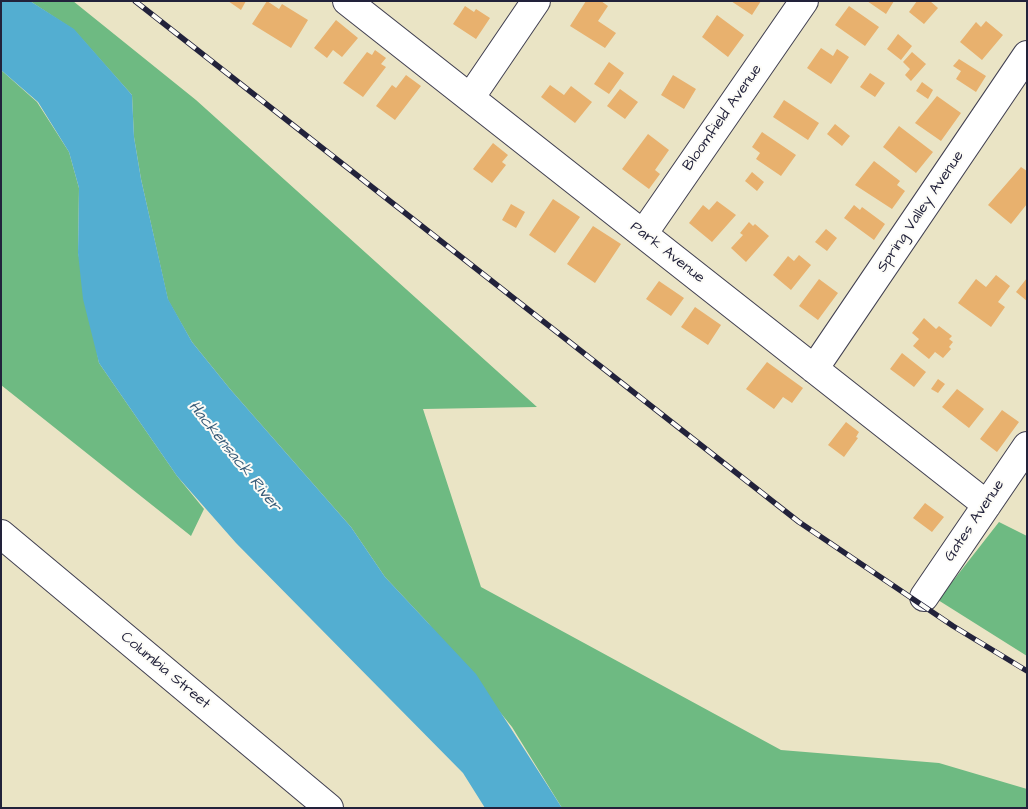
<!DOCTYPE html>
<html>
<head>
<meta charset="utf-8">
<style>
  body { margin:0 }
  #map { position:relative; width:1028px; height:809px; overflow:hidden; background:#eae4c5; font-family:"Architects Daughter",sans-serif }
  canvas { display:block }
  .frame { position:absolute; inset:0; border:2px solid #22223b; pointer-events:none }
</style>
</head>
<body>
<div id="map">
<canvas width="1028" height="809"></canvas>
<div class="frame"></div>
</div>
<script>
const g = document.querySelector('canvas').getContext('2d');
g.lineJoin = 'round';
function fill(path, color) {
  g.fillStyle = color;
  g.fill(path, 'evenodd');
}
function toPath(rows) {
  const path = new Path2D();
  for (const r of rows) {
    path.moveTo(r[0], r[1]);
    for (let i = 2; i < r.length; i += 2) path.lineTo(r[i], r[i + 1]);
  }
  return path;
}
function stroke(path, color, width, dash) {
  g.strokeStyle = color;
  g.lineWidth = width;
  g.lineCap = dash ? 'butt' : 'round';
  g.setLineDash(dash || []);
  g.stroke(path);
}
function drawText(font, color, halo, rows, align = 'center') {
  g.font = font + ' "Architects Daughter",sans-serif';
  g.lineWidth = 4;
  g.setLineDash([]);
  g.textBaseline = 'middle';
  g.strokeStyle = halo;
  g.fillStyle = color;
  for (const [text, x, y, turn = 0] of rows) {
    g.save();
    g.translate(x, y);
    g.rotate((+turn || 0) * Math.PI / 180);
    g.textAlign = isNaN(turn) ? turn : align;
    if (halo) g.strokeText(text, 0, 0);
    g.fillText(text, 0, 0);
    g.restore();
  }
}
const forest = toPath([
  [30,1,73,1,196,100,537,407,423,409,481,587,781,750,939,763,1027,789,1027,808,562,808,512,727,428,623,385,577,351,527,230,389,192,342,168,300,141,179,134,137,132,95,74,30],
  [1,70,37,102,69,152,79,188,78,252,99,363,177,476,204,509,191,536,1,385],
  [999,522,1027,536,1027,656,938,600]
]);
const water = toPath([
  [1,1,30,1,74,29,132,95,134,137,141,179,168,299,192,342,230,389,351,527,385,577,476,674,562,808,485,808,463,773,236,543,177,476,99,363,83,299,78,253,79,188,69,152,38,102,1,70]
]);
const building = toPath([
  [228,1,246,1,241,10],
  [267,1,279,9,282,4,308,20,291,48,252,24],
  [586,1,601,1,608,6,598,21,616,33,605,48,570,26],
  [731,1,761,1,752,15],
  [867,1,894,1,886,14],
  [917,1,930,1,938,8,924,24,909,12],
  [465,6,474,12,476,9,490,18,476,39,453,24],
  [849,6,879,27,865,46,835,25],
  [717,15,744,35,728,57,702,37],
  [336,20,358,38,342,57,333,50,327,58,314,48],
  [986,21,1003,35,982,60,960,42,976,22,981,27],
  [898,34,912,46,901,60,887,49],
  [821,48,833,56,837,49,849,57,831,84,807,68],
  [375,50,386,58,381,64,386,67,363,97,343,83,367,52,372,55],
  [912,52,926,64,911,81,905,75,910,69,903,62],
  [959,59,986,76,976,92,956,79,961,71,953,66],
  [609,62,624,73,609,94,594,84],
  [870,73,885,83,875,97,860,87],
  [406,75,421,86,395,120,376,106,392,85,396,88],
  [673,75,696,89,684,109,661,95],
  [922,82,933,90,928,99,916,91],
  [550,85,564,95,571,86,592,102,575,123,541,97],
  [620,89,638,102,625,119,607,106],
  [937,96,961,113,941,141,915,123],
  [784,100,819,123,808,140,773,117],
  [835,124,850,136,842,146,827,134],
  [899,126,933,152,916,173,883,147],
  [762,132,796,155,781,176,756,159,760,153,752,147],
  [648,134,669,150,655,170,660,174,649,189,622,169],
  [493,143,508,155,502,162,506,165,492,183,473,169],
  [874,161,900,181,897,185,905,191,892,209,855,185],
  [1021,167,1027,171,1027,204,1011,224,988,205],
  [752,172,764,182,757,191,745,181],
  [553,199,580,217,555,253,529,235],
  [717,201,736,215,712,242,689,223,703,205,709,210],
  [511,204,525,212,516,228,502,220],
  [854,205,860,210,862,207,885,224,874,240,844,218],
  [749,222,753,226,755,224,769,236,746,262,731,248,743,235,740,233],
  [593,226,621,244,595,283,567,264],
  [826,229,837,238,827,251,815,242],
  [799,255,811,265,791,290,773,275,788,256,794,261],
  [996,275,1010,286,998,302,1005,307,991,327,958,303,976,279,986,287],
  [1027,278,1027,301,1016,292],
  [819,279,838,293,818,320,799,306],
  [659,281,684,298,671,316,646,299],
  [695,307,721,325,708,345,681,327],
  [924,318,936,329,939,326,952,336,949,339,953,342,949,347,951,349,943,358,935,352,929,359,913,346,919,339,912,333],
  [902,353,926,372,914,387,890,369],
  [767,362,803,388,792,403,783,397,774,409,746,389],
  [938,379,945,384,938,393,931,389],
  [957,389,984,409,969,428,942,407],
  [1002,410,1019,422,997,452,980,439],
  [846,422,859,432,856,437,858,438,844,457,828,445],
  [925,503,944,517,932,532,913,518]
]);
const minor = toPath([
  [347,1,987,505],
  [470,98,536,1],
  [643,234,804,1],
  [814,369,1027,55],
  [1,534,329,808],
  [924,597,1027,446]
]);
const rail = toPath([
  [135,1,799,522,953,626,1027,671]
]);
const streetNames = [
  ["Bloomfield Avenue",723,118,-55],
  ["Spring Valley Avenue",921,212,-56],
  ["Park Avenue",667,253,38],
  ["Gates Avenue",975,521,-56],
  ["Columbia Street",165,671,40]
];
const waterNames = [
  ["Hackensack River",234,457,51]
];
fill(forest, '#6eba82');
fill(water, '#53aed1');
fill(building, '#e8b16e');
stroke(minor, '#403f50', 30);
stroke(minor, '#fff', 28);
stroke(rail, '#22223b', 5.5);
stroke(rail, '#fdfcf7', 4, [11]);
drawText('15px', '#22223b', '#fdfcf7', streetNames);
drawText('italic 16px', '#365a77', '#fdfcf7', waterNames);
</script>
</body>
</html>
